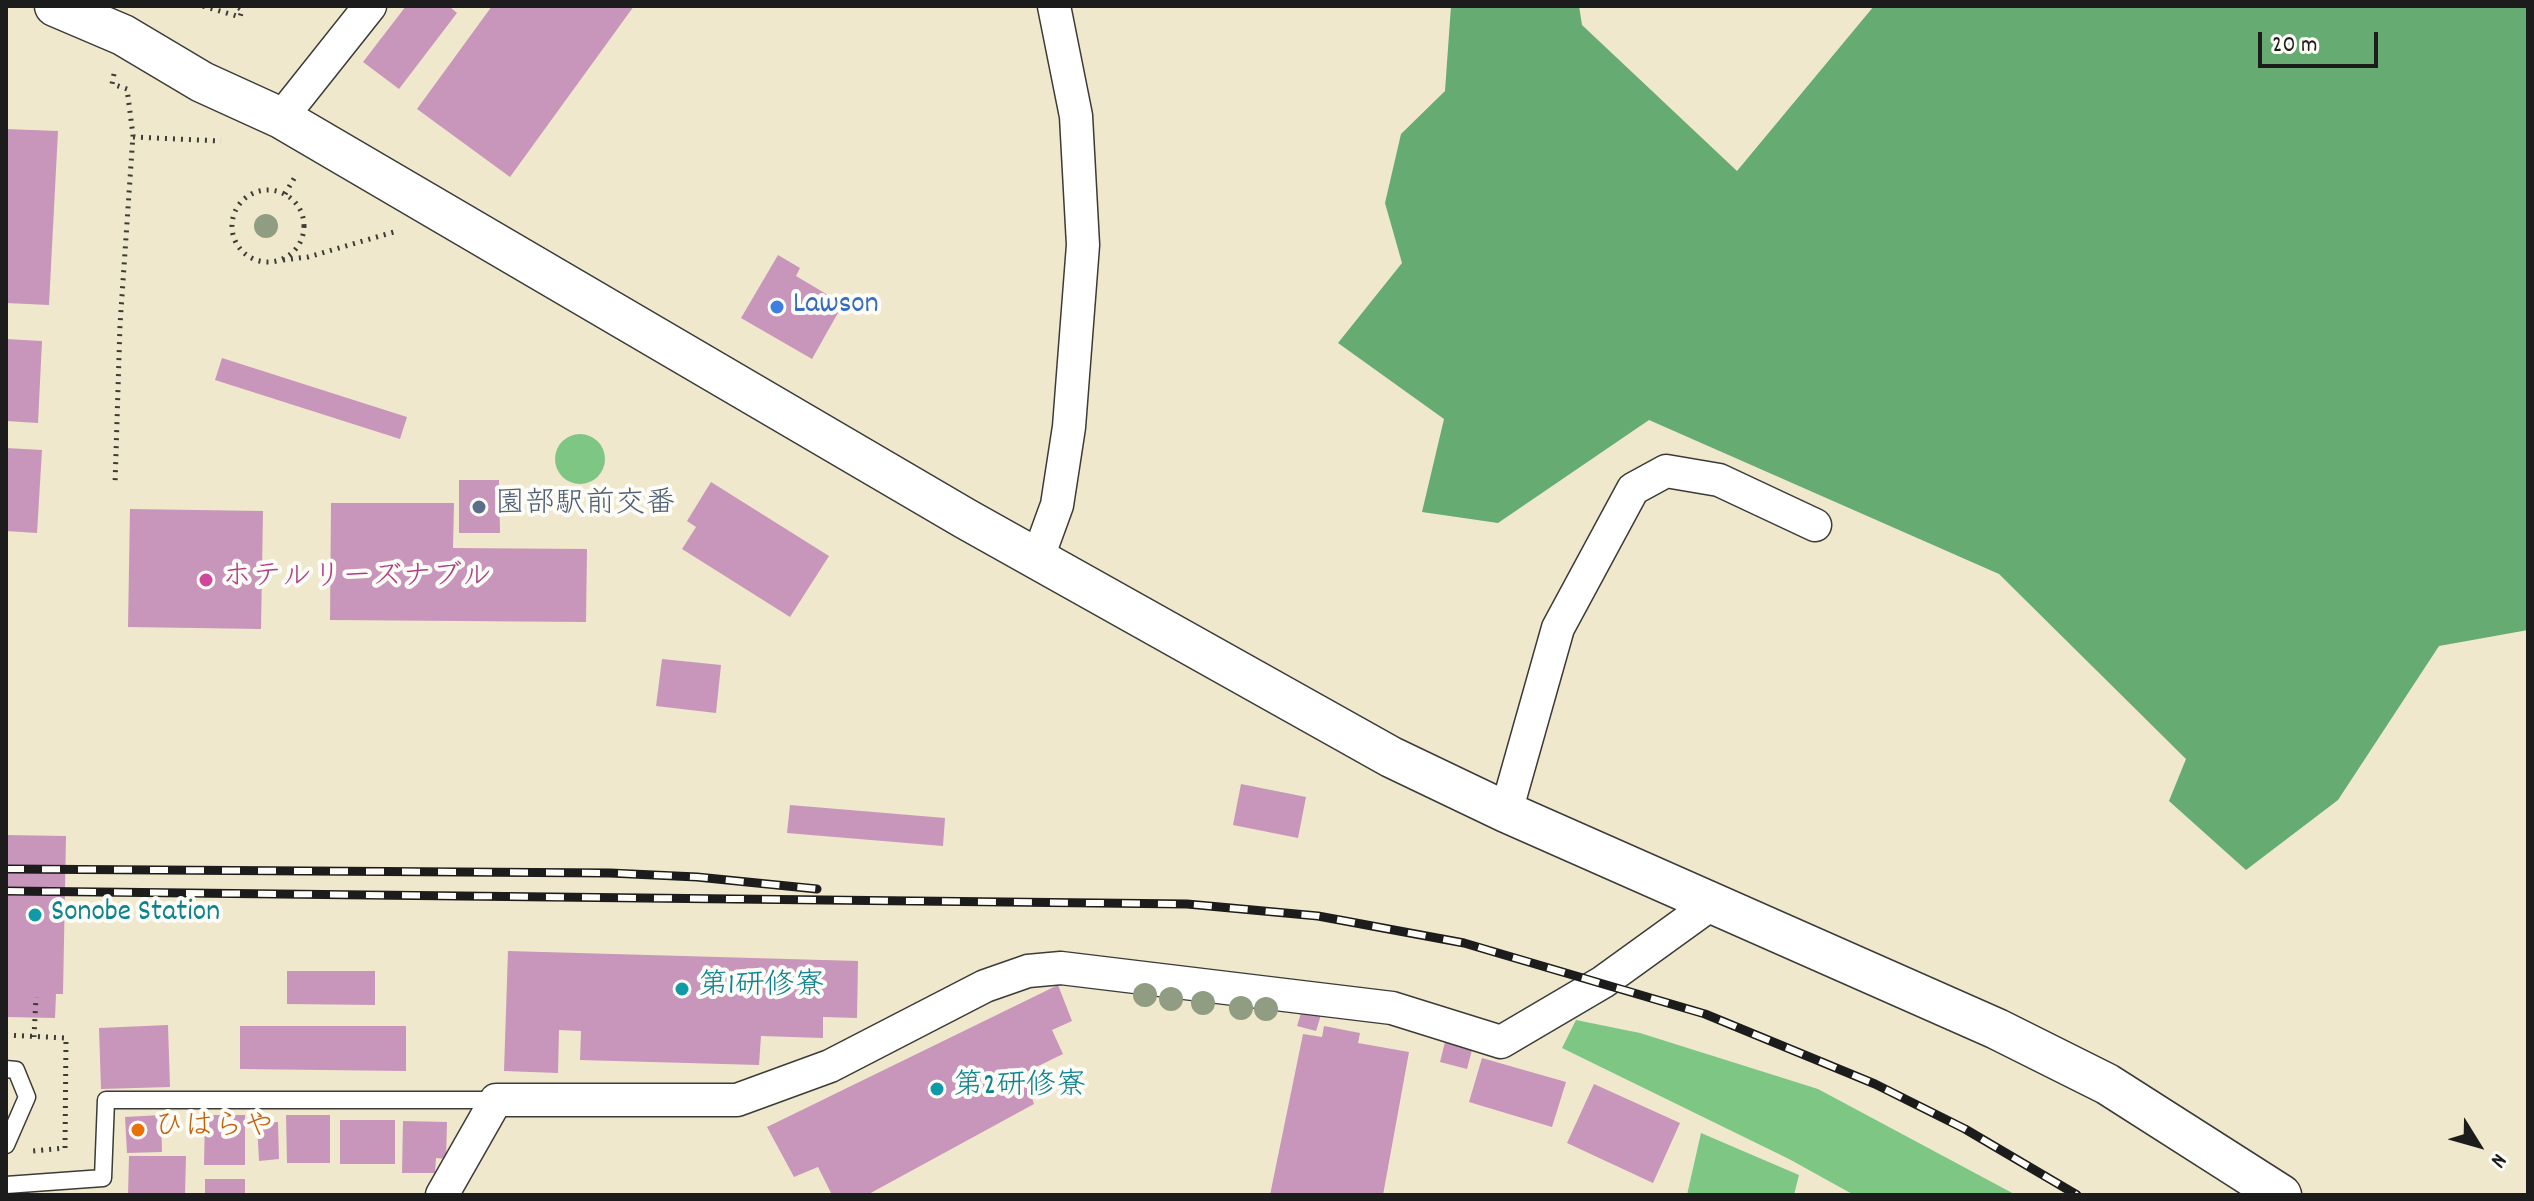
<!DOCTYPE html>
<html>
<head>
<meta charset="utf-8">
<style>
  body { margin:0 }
  #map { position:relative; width:2534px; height:1201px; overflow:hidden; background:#efe8cd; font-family:Dekko,sans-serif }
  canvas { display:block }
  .frame { position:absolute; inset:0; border:8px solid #1c1c1c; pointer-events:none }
  .north { position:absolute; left:2438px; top:1105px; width:80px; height:80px; -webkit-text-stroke:6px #fdfcf7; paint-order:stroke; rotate:127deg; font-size:22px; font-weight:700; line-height:32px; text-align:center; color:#1c1c1c }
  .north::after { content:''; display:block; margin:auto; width:28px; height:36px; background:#1c1c1c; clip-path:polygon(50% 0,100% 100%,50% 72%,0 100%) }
  .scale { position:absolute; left:2258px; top:32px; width:120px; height:36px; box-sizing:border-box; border:4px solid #1c1c1c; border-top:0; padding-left:10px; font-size:24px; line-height:28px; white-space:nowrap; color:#1c1c1c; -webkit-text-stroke:6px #fdfcf7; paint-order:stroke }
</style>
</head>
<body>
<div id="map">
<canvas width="2534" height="1201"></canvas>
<div class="frame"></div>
<div class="north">N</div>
<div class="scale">20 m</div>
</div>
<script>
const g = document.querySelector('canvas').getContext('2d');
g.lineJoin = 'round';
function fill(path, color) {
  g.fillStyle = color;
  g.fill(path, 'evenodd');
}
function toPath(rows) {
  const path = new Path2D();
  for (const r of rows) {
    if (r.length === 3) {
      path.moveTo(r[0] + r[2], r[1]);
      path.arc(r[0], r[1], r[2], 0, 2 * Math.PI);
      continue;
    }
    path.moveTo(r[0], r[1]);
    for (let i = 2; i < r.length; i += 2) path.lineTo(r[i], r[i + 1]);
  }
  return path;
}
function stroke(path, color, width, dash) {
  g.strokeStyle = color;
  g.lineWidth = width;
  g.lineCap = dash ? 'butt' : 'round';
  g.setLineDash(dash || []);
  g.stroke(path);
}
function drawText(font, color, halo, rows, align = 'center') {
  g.font = font + ' Dekko,"Klee One",sans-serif';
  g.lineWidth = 8;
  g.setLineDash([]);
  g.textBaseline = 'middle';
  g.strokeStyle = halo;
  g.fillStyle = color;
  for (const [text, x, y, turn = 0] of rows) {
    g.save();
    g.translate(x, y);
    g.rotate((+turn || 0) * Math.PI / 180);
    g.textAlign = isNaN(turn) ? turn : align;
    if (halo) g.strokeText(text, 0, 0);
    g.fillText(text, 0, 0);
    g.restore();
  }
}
const green = toPath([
  [580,459,25],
  [1576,1020,1640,1033,1818,1089,2016,1195,1854,1195,1789,1159,1562,1048],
  [1701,1133,1799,1175,1794,1195,1687,1195]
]);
const forest = toPath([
  [1451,6,1579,6,1582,25,1737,171,1874,6,2528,6,2528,630,2439,646,2338,800,2246,870,2169,801,2186,759,1999,574,1649,420,1498,523,1422,512,1444,419,1338,343,1402,263,1385,203,1401,134,1445,91]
]);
const building = toPath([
  [406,6,449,6,457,13,399,89,363,62],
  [492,6,634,6,510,177,417,109],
  [6,129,58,131,49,305,6,303],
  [778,255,800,268,796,276,843,304,812,359,741,318],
  [6,339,42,341,38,423,6,421],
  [222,358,407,417,400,439,215,380],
  [6,448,42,450,37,533,6,531],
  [459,480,499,480,500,533,459,533],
  [711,482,829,556,790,617,682,549,696,527,687,521],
  [331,503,454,503,453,548,587,549,586,622,330,620],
  [130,509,263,511,261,629,128,627],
  [662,659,721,665,716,713,656,706],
  [1241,784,1306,797,1298,838,1233,825],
  [790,805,945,818,943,846,787,833],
  [6,835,66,836,63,994,56,994,55,1018,6,1017],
  [508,951,858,961,857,1018,823,1017,823,1038,761,1036,759,1065,580,1060,581,1031,559,1030,558,1073,504,1071],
  [287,971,375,971,375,1005,287,1004],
  [1058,985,1072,1021,1052,1030,1063,1054,1024,1073,1034,1104,867,1195,832,1195,818,1167,794,1177,767,1127],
  [1302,1010,1321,1015,1316,1031,1297,1026],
  [168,1025,170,1087,101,1089,99,1028],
  [240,1026,406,1026,406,1071,240,1069],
  [1324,1026,1360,1033,1358,1043,1409,1052,1383,1195,1270,1195,1303,1034,1322,1037],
  [1445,1042,1472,1050,1467,1069,1440,1062],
  [1482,1058,1566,1082,1552,1127,1469,1102],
  [1594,1084,1680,1123,1653,1183,1567,1143],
  [161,1115,162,1152,127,1153,125,1117],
  [205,1115,245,1115,245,1165,204,1165],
  [286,1115,330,1115,330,1163,287,1163],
  [340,1120,395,1120,395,1164,340,1164],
  [403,1121,447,1122,446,1159,436,1158,435,1173,402,1173],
  [278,1122,279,1159,259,1161,257,1123],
  [129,1156,186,1156,185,1195,128,1195],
  [205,1179,245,1179,245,1195,205,1195]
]);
const path = toPath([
  [203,6,240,17,242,10,236,6],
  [114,74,112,84,127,89,133,135,120,325,115,485],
  [133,137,221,141],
  [268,226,36],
  [285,194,296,175],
  [283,260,308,257,394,232],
  [6,1035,66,1038,65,1148,32,1151],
  [34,1037,36,997]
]);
const service = toPath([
  [6,1069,16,1070,27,1097,6,1145],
  [6,1185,103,1178,106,1100,496,1100]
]);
const minor = toPath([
  [281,118,370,6],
  [1037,560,1057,505,1069,427,1083,245,1076,116,1054,6],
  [1506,812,1558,628,1633,489,1666,471,1719,480,1815,525],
  [442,1195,496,1100,737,1100,830,1066,985,986,1028,971,1061,968,1392,1008,1501,1042,1603,982,1711,904]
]);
const tertiary = toPath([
  [55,6,123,35,202,82,281,118,966,519,1391,757,1506,812,1997,1029,2107,1084,2281,1195]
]);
const rail = toPath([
  [6,869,610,873,697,877,817,889],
  [6,891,1187,904,1318,916,1464,943,1705,1014,1875,1084,1965,1129,2077,1195]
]);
const trees = [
  [266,226],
  [1145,995],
  [1171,999],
  [1203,1003],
  [1241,1008],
  [1266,1009]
];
const markers = [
  [777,307,8,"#3f7fe0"],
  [479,507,8,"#5c6f8a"],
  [206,580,8,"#d1479c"],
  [35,915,8,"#0f9aa8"],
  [682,989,8,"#0f9aa8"],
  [937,1089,8,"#0f9aa8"],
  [138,1130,8,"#e8710a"]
];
const shopNames = [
  ["Lawson",793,307]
];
const serviceNames = [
  ["園部駅前交番",495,507]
];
const hotelNames = [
  ["ホテルリーズナブル",222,580]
];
const cultureNames = [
  ["Sonobe Station",51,915],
  ["第1研修寮",698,989],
  ["第2研修寮",953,1089]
];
const foodNames = [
  ["ひはらや",154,1130]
];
fill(green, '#7ec683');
fill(forest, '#66ab71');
fill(building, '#c896ba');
stroke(service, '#3c3b37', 19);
stroke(minor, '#3c3b37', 35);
stroke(tertiary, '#3c3b37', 43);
stroke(path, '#3c3b37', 5, [2, 6]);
stroke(service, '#fff', 16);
stroke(minor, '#fff', 32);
stroke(tertiary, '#fff', 40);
stroke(rail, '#1c1c1c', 9);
stroke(rail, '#fdfcf7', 6, [18]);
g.fillStyle = '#909d82';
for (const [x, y] of trees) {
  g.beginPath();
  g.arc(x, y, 12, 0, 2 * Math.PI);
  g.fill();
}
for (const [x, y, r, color] of markers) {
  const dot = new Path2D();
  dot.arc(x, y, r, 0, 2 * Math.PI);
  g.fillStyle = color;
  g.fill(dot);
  stroke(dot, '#fdfcf7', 3);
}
drawText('30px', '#366cbe', '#fdfcf7', shopNames, 'left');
drawText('30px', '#4e5e75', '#fdfcf7', serviceNames, 'left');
drawText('30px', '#b23c85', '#fdfcf7', hotelNames, 'left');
drawText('30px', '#0d838f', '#fdfcf7', cultureNames, 'left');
drawText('30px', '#c56008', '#fdfcf7', foodNames, 'left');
</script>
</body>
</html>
